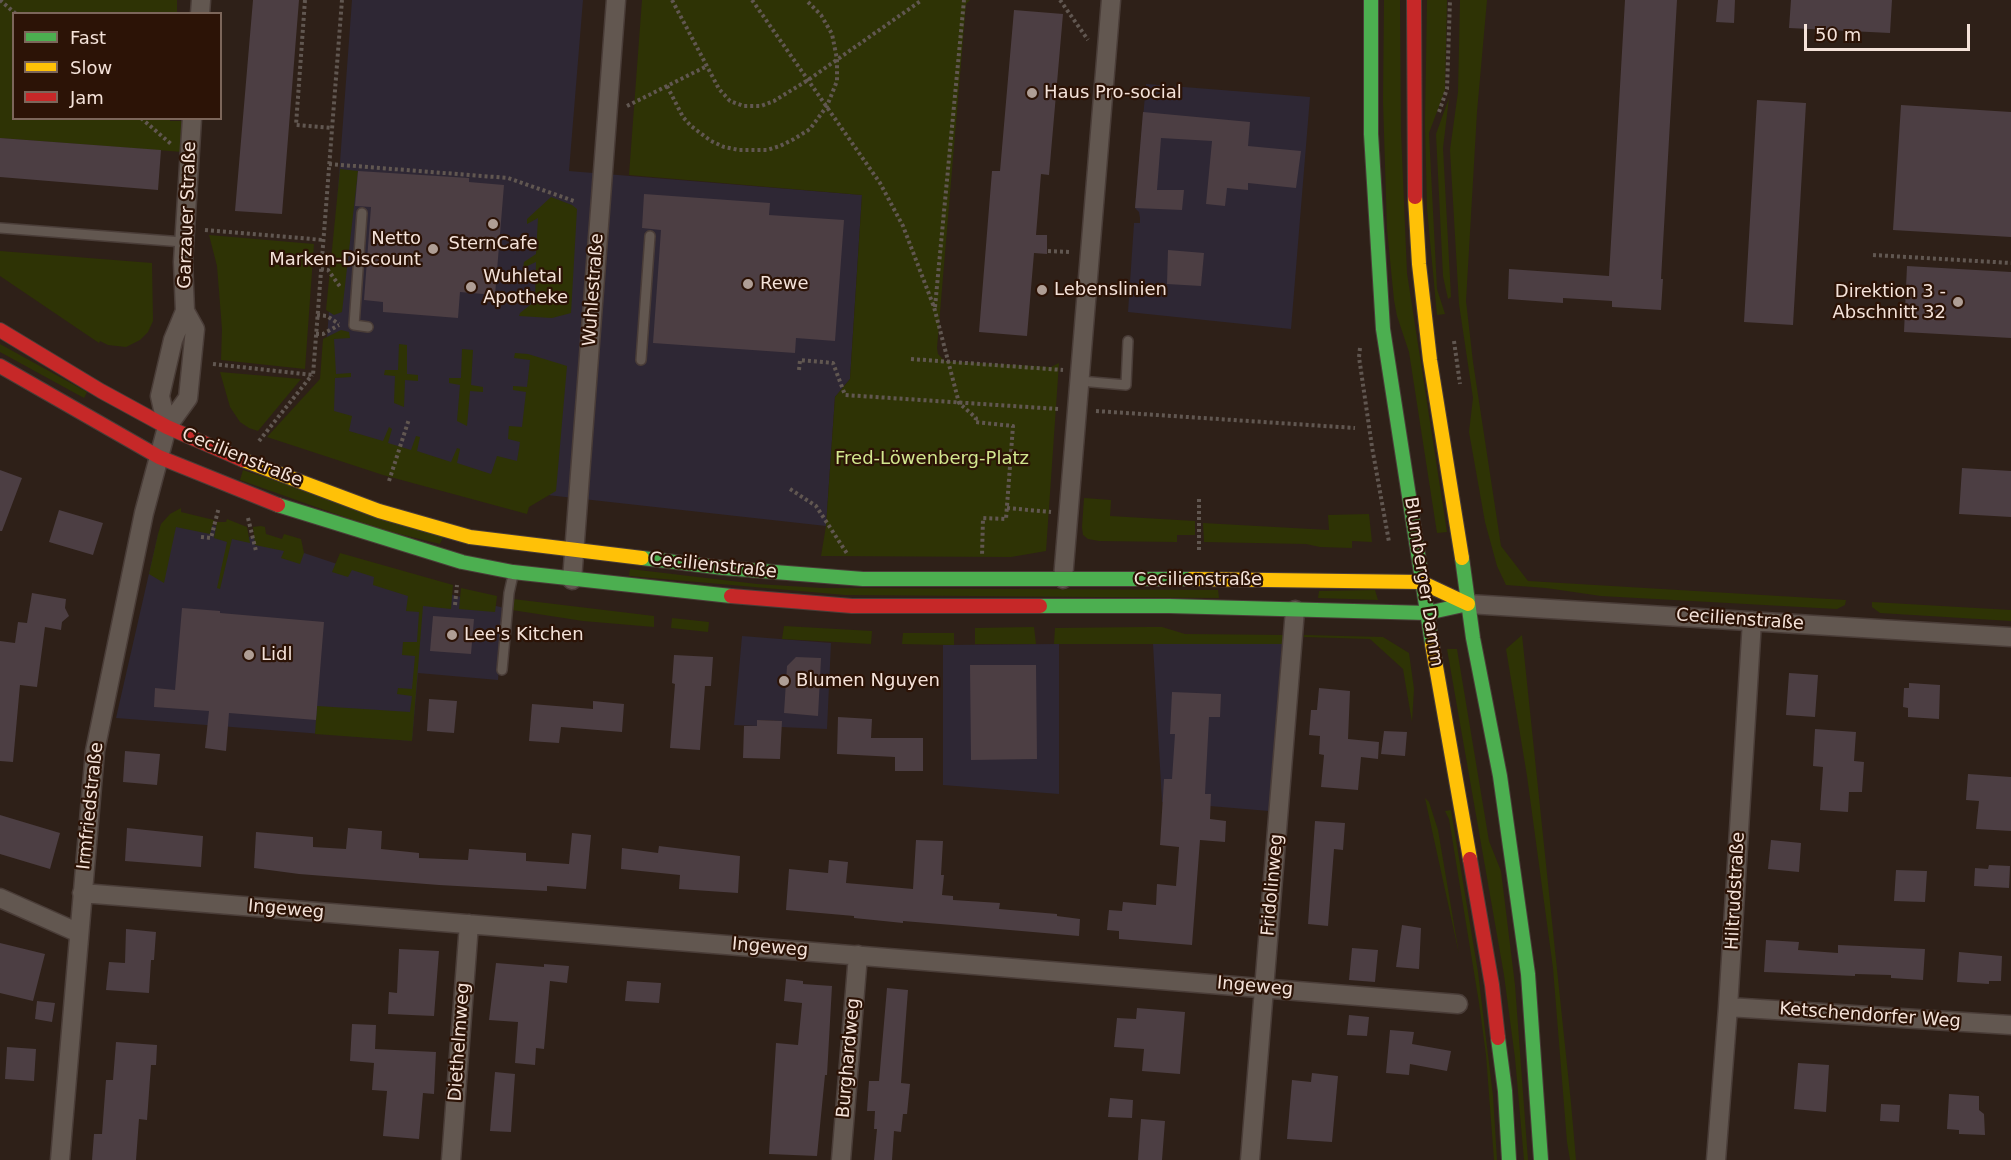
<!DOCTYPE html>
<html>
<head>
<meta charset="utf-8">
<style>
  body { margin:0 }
  #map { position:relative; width:2011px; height:1160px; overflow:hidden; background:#2e2018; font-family:"DejaVu Sans",sans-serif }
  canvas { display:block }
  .legend { position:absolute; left:12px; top:12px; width:210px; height:108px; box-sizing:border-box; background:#2c1306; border:2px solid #7c665a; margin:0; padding:8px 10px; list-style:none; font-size:18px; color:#f4e2d9 }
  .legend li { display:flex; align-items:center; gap:12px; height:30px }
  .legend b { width:30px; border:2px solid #7c665a }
  .scale { position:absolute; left:1804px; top:24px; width:166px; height:27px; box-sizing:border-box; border:3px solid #f4e2d9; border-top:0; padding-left:8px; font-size:18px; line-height:21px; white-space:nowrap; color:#f4e2d9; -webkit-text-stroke:4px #2c1306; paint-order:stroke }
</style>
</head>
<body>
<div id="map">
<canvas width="2011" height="1160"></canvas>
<ul class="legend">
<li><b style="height:8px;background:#4caf50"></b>Fast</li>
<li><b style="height:8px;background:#ffc107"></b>Slow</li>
<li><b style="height:8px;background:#c62828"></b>Jam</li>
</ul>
<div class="scale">50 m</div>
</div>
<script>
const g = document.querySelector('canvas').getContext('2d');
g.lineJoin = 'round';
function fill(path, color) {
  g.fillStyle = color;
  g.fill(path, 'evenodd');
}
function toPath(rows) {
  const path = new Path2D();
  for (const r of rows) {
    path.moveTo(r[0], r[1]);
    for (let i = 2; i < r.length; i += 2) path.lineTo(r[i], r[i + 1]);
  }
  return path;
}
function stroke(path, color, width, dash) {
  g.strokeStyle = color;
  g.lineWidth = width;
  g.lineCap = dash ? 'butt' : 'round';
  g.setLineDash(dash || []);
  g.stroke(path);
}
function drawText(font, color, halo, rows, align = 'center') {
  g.font = font + ' "DejaVu Sans",sans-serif';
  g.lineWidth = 4.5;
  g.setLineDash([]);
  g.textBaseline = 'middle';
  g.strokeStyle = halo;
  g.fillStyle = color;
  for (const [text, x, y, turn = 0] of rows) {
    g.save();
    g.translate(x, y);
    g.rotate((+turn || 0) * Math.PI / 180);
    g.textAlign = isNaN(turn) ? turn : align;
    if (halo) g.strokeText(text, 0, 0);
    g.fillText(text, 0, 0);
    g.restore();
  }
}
const commercial = toPath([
  [352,0,583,0,569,171,862,195,850,379,835,397,826,526,520,492,320,432],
  [1146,84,1310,97,1291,329,1128,312,1134,223,1140,223,1140,218,1139,212,1135,208],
  [196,518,224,530,286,547,352,569,504,608,498,680,418,673,412,741,116,718,158,534],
  [742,636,831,643,827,729,781,727,781,721,758,720,757,726,734,725],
  [1059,644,1059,794,943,785,943,645],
  [1153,644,1282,644,1269,811,1162,802]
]);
const green = toPath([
  [0,0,177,0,177,13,14,14,14,118,170,118,170,121,185,121,183,152,0,138],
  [642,0,970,0,966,4,937,348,938,354,945,361,1051,367,1059,363,1046,551,1011,557,821,556,826,526,835,397,850,379,862,195,629,175],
  [1384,0,1400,0,1401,132,1407,273,1447,532,1437,533,1409,352,1397,316,1394,300,1387,229,1383,101],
  [1427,0,1447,0,1445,90,1429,133,1437,289,1445,314,1437,315,1427,209,1425,123],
  [1460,0,1487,0,1477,112,1466,301,1473,362,1501,546,1528,581,1846,600,1845,605,1837,609,1601,596,1546,588,1506,585,1497,566,1485,522,1469,432,1473,398,1459,304,1450,150,1458,92],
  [1449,98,1443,148,1451,297,1448,299,1443,276,1436,134],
  [340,169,358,171,342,312,334,315,326,310],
  [551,197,572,205,577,209,571,313,552,318,519,316,520,313,535,301,536,262,523,268,524,262,536,254,538,218,527,224,527,219],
  [209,235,314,244,305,369,221,360,222,329,217,266],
  [0,251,152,263,153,321,148,332,140,340,126,347,108,345,100,341,99,343,0,276],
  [341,330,349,332,350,338,334,339,336,374,351,373,351,377,335,378,334,411,352,416,349,431,383,441,389,427,392,429,388,443,411,450,416,436,420,437,417,451,451,462,457,448,460,449,457,463,491,474,497,456,517,461,520,442,508,439,509,426,522,427,526,392,513,390,513,386,527,387,530,360,514,358,515,353,528,354,567,366,556,491,529,507,527,514,383,475,267,437,320,379,323,339],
  [0,344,87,392,84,398,0,352],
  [399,344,407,345,407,374,418,375,418,381,405,380,404,407,394,403,395,376,384,375,385,370,398,370],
  [462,349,473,350,471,385,483,387,483,392,470,391,467,426,457,421,460,385,449,383,449,378,461,378],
  [220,372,301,379,258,431,249,428,240,422,230,407],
  [243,470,443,537,440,544,375,528,240,480],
  [1084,498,1111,500,1110,516,1195,521,1195,535,1177,535,1177,542,1099,541,1088,539,1083,535,1082,527],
  [181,508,181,512,214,520,210,534,176,527,164,583,149,574,158,534,161,524,170,514],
  [1369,514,1372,542,1352,541,1352,548,1320,547,1306,544,1204,542,1203,523,1329,530,1328,515],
  [227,519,247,527,250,543,232,539,220,589,217,588,227,542,214,538,217,522,226,522],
  [261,526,265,527,266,534,282,539,284,534,301,539,304,553,300,564,281,558,284,551,255,545,253,527],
  [340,553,453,585,451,609,423,606,412,741,315,734,317,706,410,712,412,696,397,694,398,688,412,689,415,656,402,655,403,642,417,642,419,612,406,611,408,596,373,585,374,577,352,570,348,577,332,572],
  [630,569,757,584,821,588,1218,590,1219,598,845,595,629,576],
  [461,588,497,596,495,612,459,609],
  [1375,590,1378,600,1318,598,1319,591],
  [513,599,654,616,654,627,583,621,512,610],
  [1872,602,2011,610,2011,621,1880,613,1872,607],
  [672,618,709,622,708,632,671,628],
  [784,626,872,631,871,644,782,639],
  [1034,627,1036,644,975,644,975,628],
  [1147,627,1162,627,1185,634,1285,635,1282,644,1054,644,1055,628],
  [903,633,954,633,954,645,902,644],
  [1304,635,1383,637,1409,653,1414,689,1412,722,1403,669,1370,639,1304,637],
  [1522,635,1571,1103,1576,1160,1570,1160,1567,1142,1553,968,1527,776,1506,649],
  [1447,649,1457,649,1489,841,1501,871,1515,985,1528,1160,1524,1160,1515,1058,1504,975],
  [1425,798,1429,802,1438,830,1459,954],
  [1451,810,1478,972,1493,1096,1497,1160,1494,1160,1486,1055,1479,1003,1449,819,1445,811]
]);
const building = toPath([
  [253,0,299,0,282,214,235,211],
  [1625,0,1677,0,1661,279,1663,279,1661,310,1612,307,1612,301,1563,298,1563,303,1508,299,1509,269,1609,276],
  [1718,0,1735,0,1734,23,1716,22],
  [1791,0,1892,0,1890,33,1789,28],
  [1014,10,1063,14,1049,175,1041,174,1036,235,1047,235,1047,254,1034,253,1027,336,979,332,992,171,1000,171],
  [1757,100,1806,103,1793,325,1744,322],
  [1901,105,2011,112,2011,237,1893,230],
  [1143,112,1250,122,1248,146,1301,151,1296,188,1248,183,1248,190,1227,188,1225,206,1206,204,1212,141,1161,138,1157,190,1184,190,1182,210,1135,208],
  [0,138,161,150,158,190,0,177],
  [358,171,469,178,469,182,504,185,495,295,460,292,458,318,383,312,383,302,364,300,371,207,355,206],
  [644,194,770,203,769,215,844,220,835,341,796,338,795,353,653,343,661,230,642,228],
  [1168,250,1204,253,1201,286,1167,284],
  [1907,266,2011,272,2011,338,1904,332],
  [1962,468,2011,471,2011,517,1959,514],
  [0,470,22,478,2,531,0,531],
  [59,510,103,523,93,555,49,542],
  [32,593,66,599,65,608,69,616,62,622,61,630,45,627,37,687,20,685,13,762,0,761,0,641,15,643,18,622,27,623],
  [182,608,220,611,220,613,324,622,316,720,229,713,226,751,205,748,209,711,154,707,155,688,175,690],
  [433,616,474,619,471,654,430,651],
  [674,655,713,657,711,686,705,686,700,750,670,748,675,684,672,683],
  [796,657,821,658,818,716,784,713,787,666],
  [970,665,1036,665,1037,759,971,760],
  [1789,673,1818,675,1815,717,1786,715],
  [1909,683,1940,685,1939,719,1908,717,1908,708,1903,707,1904,688,1909,688],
  [1319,688,1350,691,1348,739,1379,742,1378,759,1361,757,1358,790,1321,787,1324,755,1319,754,1320,736,1309,735,1311,710,1317,710],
  [1172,692,1221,694,1220,717,1209,717,1205,794,1211,794,1210,819,1226,821,1225,842,1200,840,1192,945,1119,939,1119,931,1107,930,1109,910,1122,911,1123,902,1156,905,1157,884,1176,886,1179,847,1160,845,1164,779,1172,779,1175,734,1170,734],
  [429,699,457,701,454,733,427,731],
  [593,701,624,704,622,732,561,727,559,743,529,741,532,704,593,709],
  [838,717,872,719,871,738,923,738,923,771,895,771,895,757,837,754],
  [757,720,782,721,780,759,743,758,744,726,757,726],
  [1815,729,1856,732,1854,761,1864,762,1862,792,1849,792,1848,812,1820,810,1823,767,1813,766],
  [1384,731,1407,732,1405,756,1381,754],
  [125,751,160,754,157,785,123,782],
  [1968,774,2011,777,2011,831,1976,829,1979,801,1966,800],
  [0,815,60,833,50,869,0,854],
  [1315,821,1345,823,1343,850,1334,849,1328,926,1308,924],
  [127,828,203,836,201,867,125,861],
  [348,828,382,831,381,849,419,853,419,858,468,860,469,849,526,853,526,861,569,864,572,833,591,835,586,889,547,886,547,891,439,885,299,874,254,868,256,832,313,837,313,847,346,849],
  [916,840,943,841,941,875,944,875,942,895,953,896,953,900,1000,903,999,909,1057,914,1057,916,1080,919,1079,936,952,925,903,921,903,923,854,918,854,916,786,910,789,869,828,873,829,860,848,862,846,883,913,889],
  [1771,840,1801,843,1799,872,1768,869],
  [659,846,740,856,738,893,679,889,680,875,621,869,622,848,658,853],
  [1989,865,2010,866,2009,888,1974,886,1975,868,1988,869],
  [1896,870,1927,871,1925,902,1894,901],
  [1402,925,1421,928,1419,969,1396,967],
  [126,929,156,932,154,960,151,960,149,993,106,990,109,962,125,963],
  [1766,940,1799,942,1798,950,1838,953,1838,945,1925,949,1923,980,1891,978,1891,975,1855,974,1855,976,1764,972],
  [0,943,45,954,33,1001,0,993],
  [1352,948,1378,950,1375,982,1349,980],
  [399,949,439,951,434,1016,388,1014,389,992,397,993],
  [1959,952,2002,956,2001,981,1989,981,1989,984,1957,982],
  [496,963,544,967,544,964,569,966,567,983,550,981,544,1049,536,1048,535,1065,515,1063,518,1022,489,1020],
  [786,979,803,981,803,984,832,986,827,1075,825,1075,817,1156,769,1154,776,1043,798,1045,802,1003,784,1001],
  [627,981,661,983,659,1003,625,1001],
  [887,988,908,990,901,1083,910,1084,907,1114,903,1114,901,1132,894,1131,892,1160,874,1160,877,1129,874,1129,875,1111,867,1111,869,1081,879,1081],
  [37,1001,55,1003,52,1022,35,1019],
  [1137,1008,1185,1012,1180,1074,1142,1071,1144,1049,1114,1047,1117,1018,1136,1019],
  [1349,1015,1369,1017,1367,1036,1347,1035],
  [352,1024,376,1025,375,1049,436,1052,434,1094,423,1093,419,1139,383,1136,387,1091,372,1090,374,1063,350,1061],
  [1390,1030,1414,1032,1412,1044,1451,1051,1447,1071,1410,1064,1409,1075,1386,1073],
  [116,1042,157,1045,156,1065,151,1065,147,1120,139,1119,136,1160,92,1160,94,1134,102,1134,106,1080,113,1080],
  [7,1047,36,1049,34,1081,5,1079],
  [1798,1063,1829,1065,1826,1112,1794,1109],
  [495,1072,515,1074,511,1132,490,1131],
  [1312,1073,1338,1076,1332,1142,1287,1139,1292,1080,1311,1082],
  [1949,1094,1979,1096,1979,1110,1984,1114,1985,1135,1959,1134,1959,1130,1947,1129],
  [1110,1098,1133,1100,1132,1118,1108,1117],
  [1881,1104,1900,1105,1899,1122,1880,1121],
  [1141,1119,1165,1121,1162,1160,1138,1160]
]);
const path = toPath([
  [0,0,16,14],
  [305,0,296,125,332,128],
  [672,0,719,89,730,101,744,106,761,106,774,101,808,80,922,0],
  [752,0,880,183,903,226,934,307,959,403,976,418,975,422,1013,426,1006,519,983,518,982,556],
  [1060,0,1088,40],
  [667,86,683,117,691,126,711,141,724,147,739,150,767,150,780,146,794,139,810,129,827,106,837,81,837,59,832,34,821,15,806,0],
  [627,106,707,66],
  [1439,112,1447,89,1450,0],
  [141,118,171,144],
  [329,164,508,178,574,201],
  [205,230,323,240],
  [1048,251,1071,252],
  [1873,255,2011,263],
  [321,269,328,270,341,288],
  [935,307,964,0],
  [317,315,327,316,339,324],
  [316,334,323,334,339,325],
  [1454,341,1460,384],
  [1360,348,1359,357,1372,447,1389,542],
  [911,359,1063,370],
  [213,364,313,375,342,0],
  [799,370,800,360,833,363,845,395,1058,409],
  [1096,411,1355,428],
  [259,441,312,375],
  [389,481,409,419],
  [790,489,816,506,848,555],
  [1007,508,1051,512],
  [248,518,256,551],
  [201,537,211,538,219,507],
  [1199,550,1199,497],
  [455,605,457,585]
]);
const lane = toPath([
  [362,213,354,325,368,327],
  [0,228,183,242],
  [641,360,650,236],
  [1080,381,1126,385,1128,341],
  [502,670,509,593,513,575]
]);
const street = toPath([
  [200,14,201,0],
  [167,427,160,396,173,340,185,311],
  [1063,579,1111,0],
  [572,580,616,0],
  [1468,604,2011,637],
  [82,893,1458,1004],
  [0,898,79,933],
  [1728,1007,2011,1025],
  [60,1160,95,751,144,513,167,427,188,398,195,329,185,311,183,262,192,118],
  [451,1160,469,924],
  [841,1160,858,955],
  [1250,1160,1295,610],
  [1716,1160,1728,1007,1752,621]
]);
const fast = toPath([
  [1371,0,1371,134,1383,329,1432,644],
  [278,505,462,562,513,572,731,596],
  [642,558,724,568,863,579,1191,579],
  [1462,558,1473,638,1500,776,1528,974,1541,1160],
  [1040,606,1169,606,1427,613,1468,604],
  [1498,1038,1505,1091,1509,1160]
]);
const slow = toPath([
  [1415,197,1419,264,1430,360,1462,558],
  [243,460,379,511,470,537,642,558],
  [1191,579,1421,582,1468,604],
  [1432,644,1470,859]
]);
const jam = toPath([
  [1414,0,1415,197],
  [0,330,101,391,167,427,243,460],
  [0,366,159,457,278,505],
  [731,596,852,606,1040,606],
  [1470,859,1492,985,1498,1038]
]);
const markers = [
  [1032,93,6,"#af9e95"],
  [493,224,6,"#af9e95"],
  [433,249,6,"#af9e95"],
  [748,284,6,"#af9e95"],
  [471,287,6,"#af9e95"],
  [1042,290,6,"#af9e95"],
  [1958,302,6,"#af9e95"],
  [452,635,6,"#af9e95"],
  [249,655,6,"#af9e95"],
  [784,681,6,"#af9e95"]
];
const poiNames = [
  ["Haus Pro-social",1044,93],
  ["Netto",421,239,"right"],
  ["Marken-Discount",421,260,"right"],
  ["SternCafe",493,244,"center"],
  ["Wuhletal",483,277],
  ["Apotheke",483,298],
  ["Rewe",760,284],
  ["Lebenslinien",1054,290],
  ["Direktion 3 -",1946,292,"right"],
  ["Abschnitt 32",1946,313,"right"],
  ["Lee's Kitchen",464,635],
  ["Lidl",261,655],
  ["Blumen Nguyen",796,681]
];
const streetNames = [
  ["Garzauer Straße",188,215,-88],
  ["Wuhlestraße",594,290,-86],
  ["Cecilienstraße",242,458,22],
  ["Cecilienstraße",713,566,6],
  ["Cecilienstraße",1198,580],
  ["Blumberger Damm",1423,582,81],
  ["Cecilienstraße",1740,620,4],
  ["Irmfriedstraße",91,806,-84],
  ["Fridolinweg",1273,885,-85],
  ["Hiltrudstraße",1736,891,-87],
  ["Ingeweg",286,910,5],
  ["Ingeweg",770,948,5],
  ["Ingeweg",1255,987,5],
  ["Ketschendorfer Weg",1870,1016,4],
  ["Diethelmweg",460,1042,-86],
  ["Burghardweg",849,1058,-85]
];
const parkNames = [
  ["Fred-Löwenberg-Platz",932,459]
];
fill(commercial, '#2e2734');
fill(green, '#2e3305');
fill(building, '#4c3e43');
stroke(lane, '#4a3d38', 12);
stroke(street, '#4a3d38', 21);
stroke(fast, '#4a3d38', 16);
stroke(slow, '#4a3d38', 16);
stroke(jam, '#4a3d38', 16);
stroke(path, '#615751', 4, [3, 3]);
stroke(lane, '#625750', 9);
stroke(street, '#625750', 18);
stroke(fast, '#4caf50', 14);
stroke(slow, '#ffc107', 14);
stroke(jam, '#c62828', 14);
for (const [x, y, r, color] of markers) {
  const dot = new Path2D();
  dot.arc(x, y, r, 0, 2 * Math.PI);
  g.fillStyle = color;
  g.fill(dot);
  stroke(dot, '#2c1306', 2);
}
drawText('18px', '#f4e2d9', '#2c1306', poiNames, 'left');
drawText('18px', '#f4e2d9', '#2c1306', streetNames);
drawText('18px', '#d2e78e', '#2c1306', parkNames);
</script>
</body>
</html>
